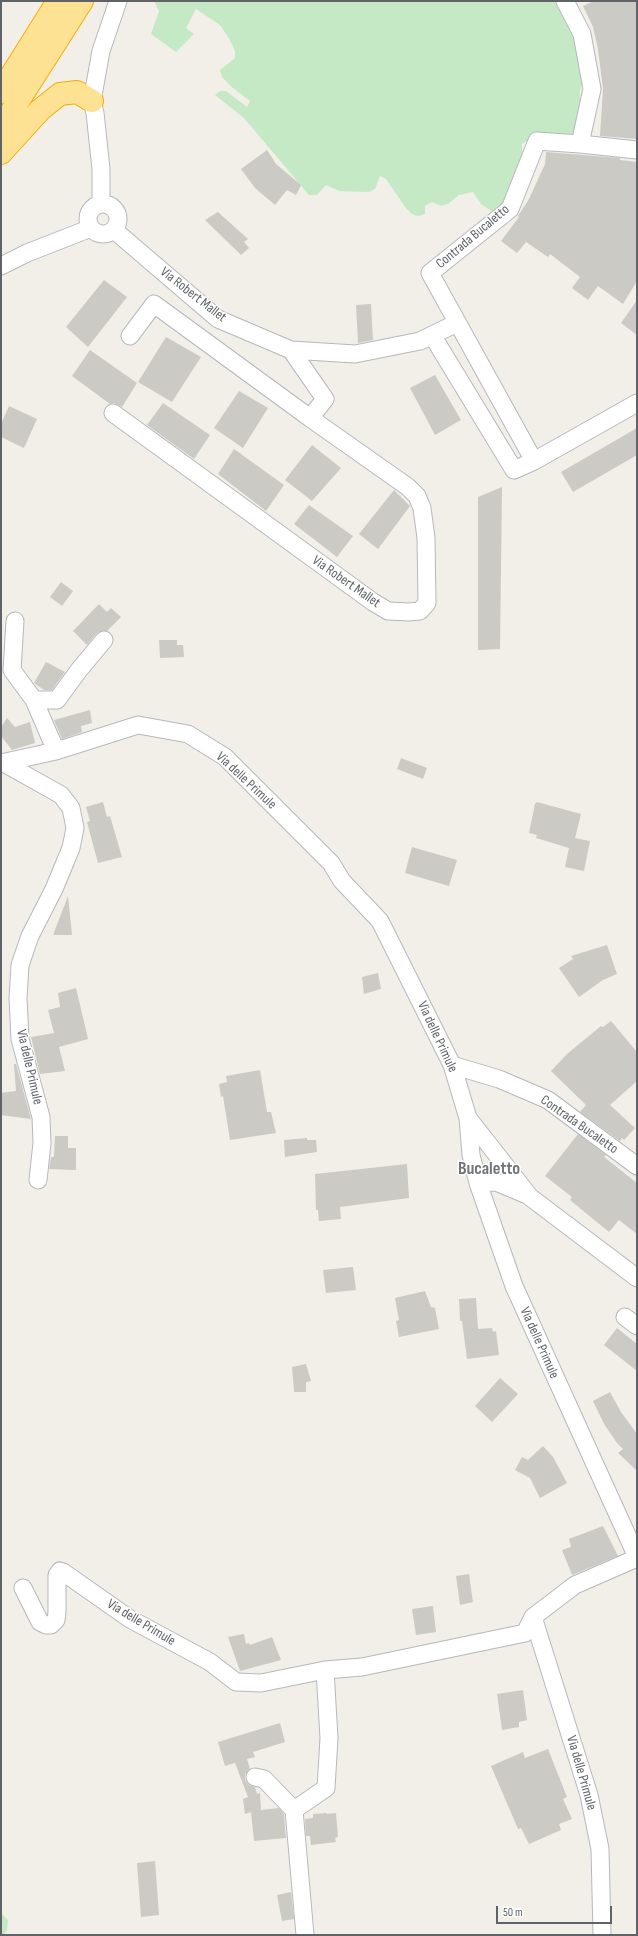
<!DOCTYPE html>
<html>
<head>
<meta charset="utf-8">
<style>
  body { margin:0 }
  #map { position:relative; width:638px; height:1936px; overflow:hidden; background:#f1efe8; font-family:"Sofia Sans Condensed",sans-serif }
  canvas { display:block }
  .frame { position:absolute; inset:0; border:2px solid #5f6368; pointer-events:none }
  .scale { position:absolute; left:496px; top:1906px; width:116px; height:18px; box-sizing:border-box; border:2px solid #5f6368; border-top:0; padding-left:5px; font-size:12px; line-height:14px; white-space:nowrap; color:#5f6368; -webkit-text-stroke:3px #fff; paint-order:stroke }
</style>
</head>
<body>
<div id="map">
<canvas width="638" height="1936"></canvas>
<div class="frame"></div>
<div class="scale">50 m</div>
</div>
<script>
const g = document.querySelector('canvas').getContext('2d');
g.lineJoin = 'round';
function fill(path, color) {
  g.fillStyle = color;
  g.fill(path, 'evenodd');
}
function toPath(rows) {
  const path = new Path2D();
  for (const r of rows) {
    if (r.length === 3) {
      path.moveTo(r[0] + r[2], r[1]);
      path.arc(r[0], r[1], r[2], 0, 2 * Math.PI);
      continue;
    }
    path.moveTo(r[0], r[1]);
    for (let i = 2; i < r.length; i += 2) path.lineTo(r[i], r[i + 1]);
  }
  return path;
}
function stroke(path, color, width, dash) {
  g.strokeStyle = color;
  g.lineWidth = width;
  g.lineCap = dash ? 'butt' : 'round';
  g.setLineDash(dash || []);
  g.stroke(path);
}
function drawText(font, color, halo, rows, align = 'center') {
  g.font = font + ' "Sofia Sans Condensed",sans-serif';
  g.lineWidth = 3;
  g.setLineDash([]);
  g.textBaseline = 'middle';
  g.strokeStyle = halo;
  g.fillStyle = color;
  for (const [text, x, y, turn = 0] of rows) {
    g.save();
    g.translate(x, y);
    g.rotate((+turn || 0) * Math.PI / 180);
    g.textAlign = isNaN(turn) ? turn : align;
    if (halo) g.strokeText(text, 0, 0);
    g.fillText(text, 0, 0);
    g.restore();
  }
}
const green = toPath([
  [154,1,563,1,569,24,581,56,584,77,580,91,580,138,528,140,522,144,522,151,530,154,526,189,493,212,481,204,473,192,459,195,448,204,441,206,432,202,425,206,425,214,418,216,412,214,406,208,386,179,380,176,375,189,369,192,339,191,326,185,317,195,309,195,244,118,215,95,220,91,226,91,247,107,250,101,233,88,222,77,220,70,235,58,235,51,229,38,220,25,196,9,186,28,194,34,176,52,151,34,159,11],
  [1,1913,8,1920,7,1930,4,1935,1,1935]
]);
const building = toPath([
  [594,1,637,1,637,139,600,136,603,89,598,49,593,27,583,6],
  [267,150,276,164,301,185,296,195,287,190,275,205,255,188,241,169],
  [546,152,620,158,620,160,637,162,637,281,623,304,598,286,588,300,572,288,580,277,550,254,548,257,526,242,517,253,501,241,519,217,518,216,529,199,545,164],
  [218,212,248,239,244,242,249,248,241,255,205,220],
  [104,280,127,297,88,347,66,327],
  [637,300,637,335,621,323],
  [371,304,373,340,358,343,356,305],
  [166,337,201,357,172,402,138,382],
  [90,350,137,383,122,407,114,403,110,404,72,376],
  [435,375,461,420,435,435,410,388],
  [239,391,268,408,243,448,214,428],
  [163,403,210,435,194,459,147,425],
  [9,406,37,419,24,448,1,437,1,424],
  [637,428,637,455,573,492,561,472],
  [312,445,341,468,312,501,285,480],
  [234,449,284,485,266,511,218,474],
  [502,487,500,649,478,650,478,497],
  [394,490,410,506,378,549,359,534],
  [309,505,353,536,337,557,294,524],
  [61,582,73,591,62,606,50,597],
  [99,604,107,612,111,608,121,617,107,631,101,631,97,633,87,645,73,631],
  [159,640,177,640,177,645,183,645,184,657,160,658],
  [46,662,65,672,52,690,44,690,34,683],
  [90,710,92,723,81,726,82,732,62,739,54,720],
  [7,718,15,727,30,722,35,743,12,750,1,736,1,727],
  [401,758,427,768,423,779,397,769],
  [103,802,107,817,110,816,122,857,98,863,87,822,90,821,86,807],
  [537,802,581,814,575,838,590,841,584,871,565,867,569,848,536,838,537,835,529,833,535,804],
  [412,847,457,860,449,886,405,873],
  [68,896,72,935,53,935],
  [607,945,617,974,603,980,579,997,559,968,573,959,571,956],
  [378,973,381,989,364,994,362,977],
  [76,988,88,1039,59,1047,65,1071,40,1074,31,1037,54,1033,48,1010,60,1007,58,993],
  [611,1021,637,1052,637,1081,610,1105,635,1128,624,1140,622,1138,620,1141,580,1112,586,1105,551,1071,567,1054,601,1026,603,1027],
  [14,1064,16,1064,31,1119,1,1115,1,1093,16,1091],
  [260,1070,267,1112,271,1112,276,1133,230,1140,223,1096,221,1097,219,1084,227,1082,226,1076],
  [578,1134,606,1155,604,1157,637,1183,637,1234,619,1220,609,1232,570,1200,572,1197,545,1176],
  [55,1136,68,1136,68,1148,76,1148,76,1170,49,1169,51,1157,54,1157],
  [307,1138,307,1140,316,1140,317,1152,285,1157,284,1140],
  [407,1164,409,1198,340,1207,341,1219,319,1221,318,1210,316,1210,315,1174],
  [353,1267,356,1290,326,1293,323,1270],
  [425,1291,431,1307,435,1308,439,1329,399,1337,396,1321,399,1320,395,1298],
  [476,1298,478,1329,492,1328,493,1332,496,1331,499,1355,467,1359,462,1321,460,1321,459,1299],
  [617,1328,637,1344,637,1371,604,1345],
  [306,1364,311,1381,306,1382,306,1392,294,1392,292,1367],
  [500,1378,518,1394,492,1422,475,1406],
  [610,1392,621,1412,637,1434,637,1471,618,1453,623,1449,617,1443,604,1424,593,1401],
  [543,1446,553,1457,567,1483,540,1498,530,1478,515,1470,522,1457,528,1460],
  [603,1526,618,1556,572,1575,562,1550,571,1547,569,1539],
  [469,1574,473,1602,460,1605,456,1576],
  [433,1606,436,1632,416,1635,412,1609],
  [244,1634,246,1644,249,1643,250,1645,272,1637,281,1660,240,1671,228,1637],
  [523,1690,527,1720,519,1722,519,1727,502,1730,497,1694],
  [280,1723,285,1742,253,1752,255,1757,247,1759,250,1769,245,1774,245,1780,249,1785,255,1787,257,1794,260,1793,261,1810,279,1808,284,1814,286,1838,254,1841,251,1812,245,1814,243,1799,248,1797,235,1763,225,1766,218,1742],
  [548,1749,567,1797,563,1799,572,1819,559,1824,561,1830,529,1844,521,1828,518,1829,491,1766,523,1752,525,1758],
  [327,1813,327,1814,336,1813,338,1837,335,1838,336,1842,311,1845,310,1836,306,1836,305,1819,313,1818,313,1814],
  [155,1861,159,1915,141,1917,137,1863],
  [291,1892,294,1919,282,1921,277,1895]
]);
const minor = toPath([
  [565,1,582,34,592,89,580,144],
  [101,204,101,169,95,113,92,101,101,51,118,1],
  [103,219,15],
  [1,266,27,253,91,228],
  [432,335,514,470,534,461,637,403],
  [130,336,154,304,310,418],
  [291,350,355,354,420,341,457,323],
  [113,413,373,602,388,611,409,612,420,611,427,603,426,538,422,508,417,496,408,487,310,418,325,399,291,350,218,319,114,230],
  [534,461,430,273,510,209,537,141,580,144,637,150],
  [15,621,12,670,34,700],
  [56,751,34,700,57,700,79,670,104,640],
  [1,763,56,751,138,725,188,734,225,757,331,863,342,881,380,921,452,1065,468,1118,471,1155,478,1183,514,1286,637,1557],
  [4,763,61,795,71,808,75,828,71,848,54,889,30,936,20,965,18,998,20,1039,41,1117,42,1143,38,1180],
  [452,1065,499,1079,548,1100,637,1166],
  [468,1118,530,1197,637,1278],
  [478,1183,496,1182,527,1195],
  [625,1317,637,1326],
  [23,1588,40,1622,46,1625,51,1625,56,1620,57,1612,57,1575,60,1571,63,1572,130,1619,210,1662,236,1682,261,1683,325,1670,362,1667,525,1633,533,1617,575,1585,637,1558],
  [533,1617,589,1795,600,1849,602,1935],
  [255,1777,264,1779,294,1810,326,1788,329,1738,325,1670],
  [294,1810,305,1935]
]);
const highway = toPath([
  [1,92,58,1],
  [1,128,82,1],
  [1,153,40,110,60,94,77,92,92,101]
]);
const streetNames = [
  ["Contrada Bucaletto",473,237,-40],
  ["Via Robert Mallet",193,295,38],
  ["Via Robert Mallet",346,582,35],
  ["Via delle Primule",246,781,43],
  ["Via delle Primule",437,1037,65],
  ["Via delle Primule",29,1067,77],
  ["Contrada Bucaletto",579,1125,35],
  ["Via delle Primule",539,1343,66],
  ["Via delle Primule",141,1623,31],
  ["Via delle Primule",581,1773,74]
];
const districtNames = [
  ["Bucaletto",489,1169]
];
fill(green, '#c5e8c5');
fill(building, '#cccac5');
stroke(minor, '#b5b8bc', 19);
stroke(highway, '#f9ab00', 24);
stroke(minor, '#fff', 17);
stroke(highway, '#fde293', 22);
drawText('14px', '#5f6368', '#fff', streetNames);
drawText('bold 18px', '#70757a', '#fff', districtNames);
</script>
</body>
</html>
